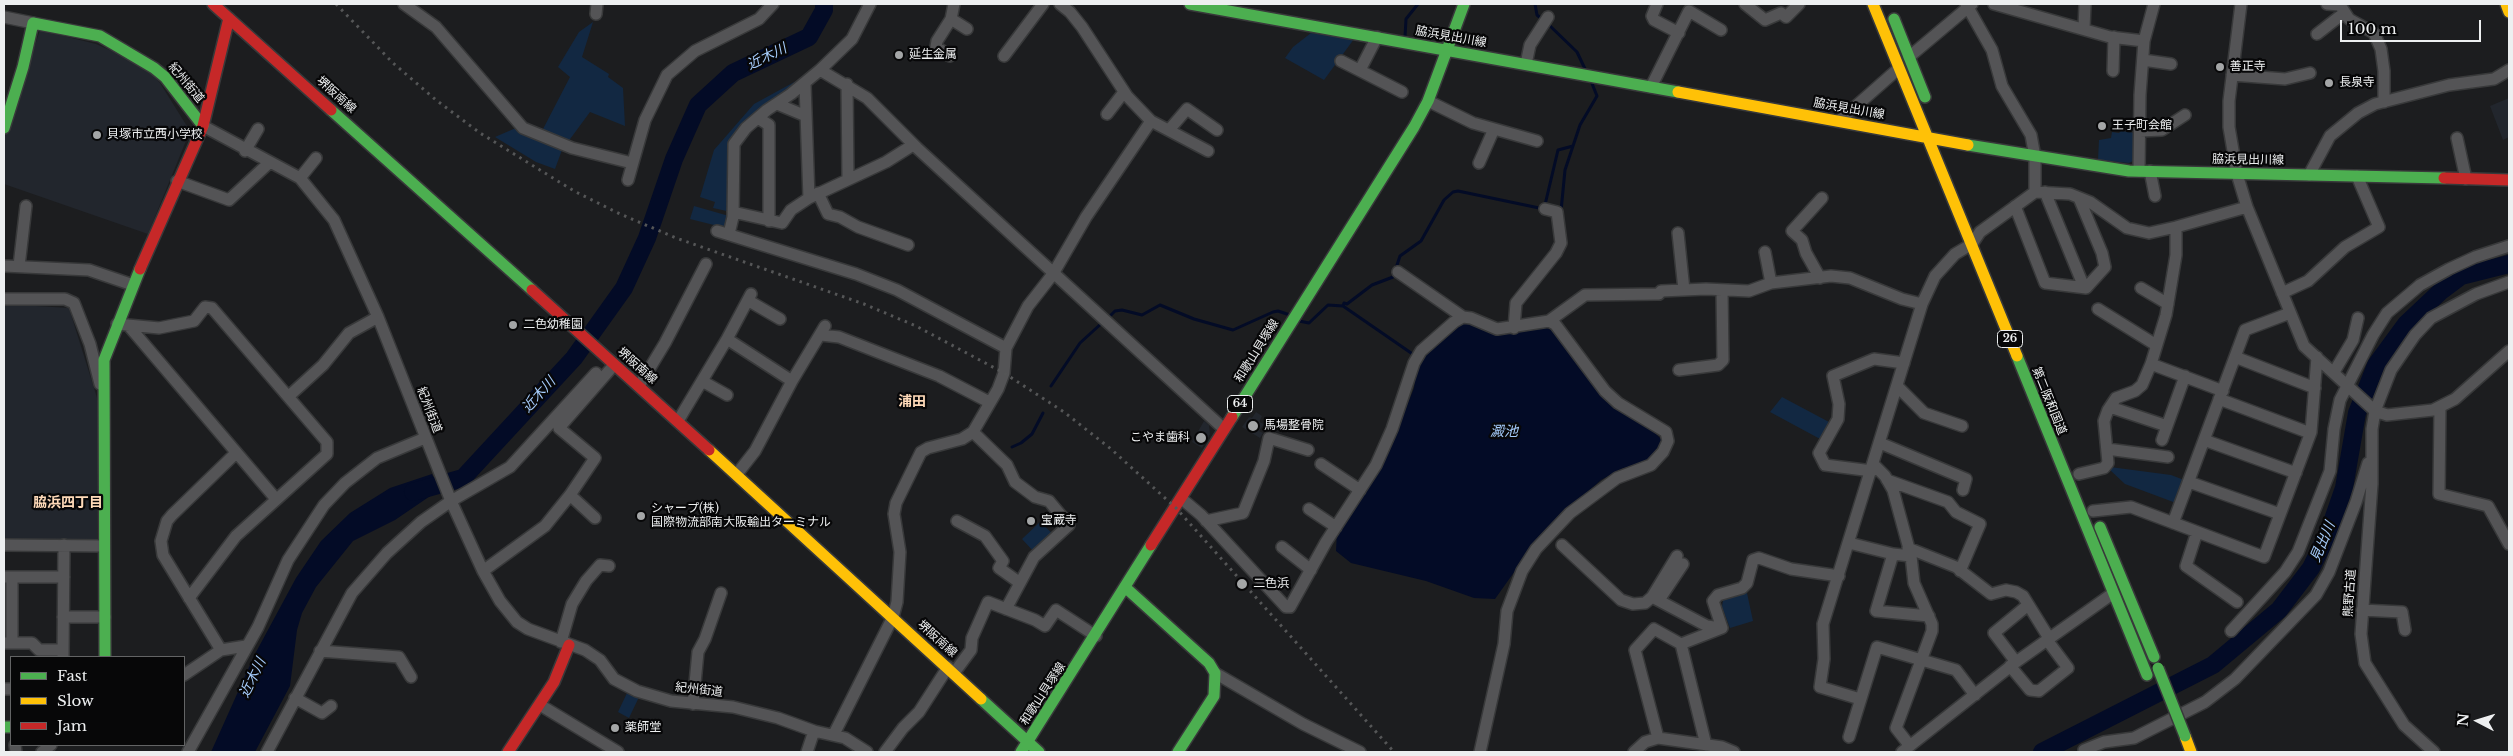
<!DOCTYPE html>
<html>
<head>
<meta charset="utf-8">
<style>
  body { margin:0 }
  #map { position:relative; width:2513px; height:756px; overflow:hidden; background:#1c1d1f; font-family:"Libre Baskerville",serif }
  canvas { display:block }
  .frame { position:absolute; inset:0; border:5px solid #edeff0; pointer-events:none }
  .legend { position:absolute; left:10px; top:656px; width:175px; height:90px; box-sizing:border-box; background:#070708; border:1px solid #636465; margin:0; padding:6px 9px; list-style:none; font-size:15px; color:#edeff0 }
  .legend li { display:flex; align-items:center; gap:10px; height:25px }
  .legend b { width:25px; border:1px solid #636465 }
  .north { position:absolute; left:2453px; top:696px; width:50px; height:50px; -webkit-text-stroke:4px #070708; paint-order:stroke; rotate:275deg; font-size:14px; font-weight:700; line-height:20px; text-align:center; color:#edeff0 }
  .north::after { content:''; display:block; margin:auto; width:18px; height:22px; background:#edeff0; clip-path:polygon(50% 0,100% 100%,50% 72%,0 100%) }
  .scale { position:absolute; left:2340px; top:20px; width:141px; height:22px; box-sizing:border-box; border:2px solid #edeff0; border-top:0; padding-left:6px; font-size:15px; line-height:18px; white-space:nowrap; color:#edeff0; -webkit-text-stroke:4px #070708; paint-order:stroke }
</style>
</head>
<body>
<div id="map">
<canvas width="2513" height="756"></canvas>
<div class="frame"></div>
<ul class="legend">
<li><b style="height:6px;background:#4caf50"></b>Fast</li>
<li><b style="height:6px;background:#ffc107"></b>Slow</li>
<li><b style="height:6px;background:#c62828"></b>Jam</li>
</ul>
<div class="north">N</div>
<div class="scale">100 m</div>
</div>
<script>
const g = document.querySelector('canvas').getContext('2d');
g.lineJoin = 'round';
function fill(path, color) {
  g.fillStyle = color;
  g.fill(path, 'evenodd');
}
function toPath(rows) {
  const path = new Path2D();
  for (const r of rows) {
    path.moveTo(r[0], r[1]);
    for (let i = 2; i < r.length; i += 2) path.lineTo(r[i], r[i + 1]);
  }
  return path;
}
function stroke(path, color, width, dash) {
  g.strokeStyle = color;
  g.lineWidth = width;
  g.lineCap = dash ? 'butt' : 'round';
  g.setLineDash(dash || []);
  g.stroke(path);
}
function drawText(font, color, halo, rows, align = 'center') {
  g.font = font + ' "Libre Baskerville","Noto Sans JP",serif';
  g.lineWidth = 4.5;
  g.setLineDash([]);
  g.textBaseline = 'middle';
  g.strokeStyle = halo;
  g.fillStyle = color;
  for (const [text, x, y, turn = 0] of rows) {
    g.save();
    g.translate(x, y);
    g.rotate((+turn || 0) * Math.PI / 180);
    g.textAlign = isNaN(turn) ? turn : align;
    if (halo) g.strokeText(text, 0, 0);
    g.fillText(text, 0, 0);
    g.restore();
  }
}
const built = toPath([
  [40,30,96,44,144,65,160,83,190,131,148,234,4,184,4,139],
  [2509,98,2509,137,2503,140,2490,106],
  [4,304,69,308,99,404,97,540,4,541],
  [1256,412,1262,416,1259,422,1264,424,1259,431,1263,433,1260,438,1242,427,1249,417,1252,418],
  [1204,421,1209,425,1210,434,1202,448,1192,442]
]);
const green = toPath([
  [593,22,582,57,609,74,608,77,623,88,625,126,590,112,562,150,555,169,536,162,495,137,525,124,542,131,570,77,558,67,579,32],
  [1311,33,1354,39,1324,80,1285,58,1293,47],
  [798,80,803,83,735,138,731,212,713,208,715,202,700,197,714,150,754,104],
  [2121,131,2135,133,2133,161,2129,163,2098,160,2099,140,2111,138,2112,132,2119,133],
  [694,206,729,216,726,228,690,219],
  [1782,397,1829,422,1822,440,1770,412],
  [2110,467,2171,475,2184,480,2176,503,2125,484,2110,470],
  [1040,522,1053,534,1034,552,1022,539],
  [1747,593,1753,621,1730,628,1722,607,1723,600],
  [627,693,639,697,629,718,618,712]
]);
const water = toPath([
  [1467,320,1486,330,1543,326,1553,331,1595,387,1613,404,1651,429,1661,439,1662,448,1639,466,1623,468,1601,480,1576,502,1527,554,1495,599,1474,598,1426,581,1351,563,1336,551,1337,532,1367,490,1399,426,1414,388,1418,359,1458,325],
  [432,474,439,490,395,520,353,541,316,587,302,613,297,630,290,686,255,752,211,752,255,654,296,578,321,541,350,513,390,488]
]);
const stream = toPath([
  [1535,4,1537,15,1543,20],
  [1548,24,1577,52,1586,71],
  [1405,37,1406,19,1418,4],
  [1561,211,1565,170,1580,125,1597,96,1591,81],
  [1343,306,1344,303,1347,304,1372,285,1393,277,1400,256,1421,241,1444,200,1453,192,1458,191,1544,209,1558,150,1573,146],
  [1108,318,1115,311,1122,310,1142,315,1160,305,1194,319,1233,330,1273,312,1278,311,1290,315],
  [1299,321,1309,323,1328,305,1343,306,1414,355],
  [1051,386,1080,343,1103,322],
  [1012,447,1021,443,1032,434,1043,413]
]);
const river = toPath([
  [413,492,463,478,574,358,624,288,647,238,674,159,698,105,733,73,809,37,824,10,824,4],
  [2042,752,2213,665,2279,610,2311,568,2329,531,2344,488,2357,413,2376,365,2406,324,2441,291,2461,276,2509,264]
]);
const street = toPath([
  [404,4,436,27,523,128,572,148,632,163],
  [1060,4,1070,12,1082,27,1127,96,1151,121,1208,151],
  [1657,4,1652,16,1654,20,1679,33],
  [1745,4,1765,20,1781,13,1786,17,1799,4],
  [1966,4,1992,50,2002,86,2031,135,2035,157,2035,192],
  [1994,4,2110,37,2144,41],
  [2241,4,2229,101,2229,127,2237,174,2247,207,2304,346,2375,411,2387,415,2433,410,2455,399,2509,351],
  [2327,4,2340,5],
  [2340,5,2349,19,2374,33,2381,49,2384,71,2384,102],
  [596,14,597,4],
  [4,17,33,23],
  [951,19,967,29],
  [2084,29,2085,4],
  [2317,34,2344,13],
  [950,56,936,47,937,41,951,19,954,4],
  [1004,56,1043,4],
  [1909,57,1972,4],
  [2143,60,2171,64],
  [1341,61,1402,92],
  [1526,64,1530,45,1548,17],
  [820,70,852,39,870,4],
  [1360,70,1377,37],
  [2113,71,2114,37],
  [2232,75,2285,79,2310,73],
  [805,84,809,198],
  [847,84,848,179],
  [1651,87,1689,11,1721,30],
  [1428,101,1473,123,1537,141],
  [777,104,806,116],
  [1107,114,1124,92],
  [758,118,769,125,769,221],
  [1839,121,1898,69],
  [203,126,300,178,334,220,378,317,451,501,483,571,500,601,517,622,528,629,585,650,600,660,614,679,637,691,671,701,733,707,778,718,814,731,845,738,867,752],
  [1169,130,1187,109,1217,130],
  [2140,131,2162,130,2185,115],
  [2457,138,2466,179],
  [245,151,258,129],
  [1479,163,1494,129],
  [2139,171,2140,95,2144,41,2154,4],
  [2150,171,2155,196],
  [2309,175,2330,136,2358,113,2375,104,2449,85,2494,79,2509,70],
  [300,178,316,158],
  [628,180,645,120,667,75,695,51,759,19,773,4],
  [177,181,229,200,270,162],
  [2045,192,2084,287],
  [818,193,828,214,840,217,858,227,908,245],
  [2015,206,2045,283,2086,288,2105,267,2102,253,2079,198],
  [733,212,782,223,791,210,809,198,886,162,913,145],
  [717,231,856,274,897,290,1006,348],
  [1678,233,1684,290],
  [729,234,733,217,734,144,746,128,767,110,791,94,820,70,867,98,917,148,1224,429],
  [1765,252,1771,283],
  [4,266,89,270,133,285],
  [19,266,26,206],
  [1398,272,1463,317],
  [1820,278,1806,253,1802,240,1792,231,1822,198],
  [2141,288,2168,304],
  [2282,293,2308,281,2345,247,2379,227,2357,176],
  [4,299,65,299,74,303,90,344,100,384],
  [749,301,780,319],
  [2098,309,2156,345],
  [1549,321,1585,295,1659,294,1661,291,1706,289,1749,291,1771,283,1831,276,1850,278,1902,299,1922,304],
  [117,324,159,328,194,321,205,307,212,308,327,442,327,454,236,536,189,598],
  [128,325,276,499],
  [1514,328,1516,303,1556,253,1561,243,1557,212,1545,209],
  [821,335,839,337,939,376,989,402],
  [727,339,792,381],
  [2235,357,2315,388],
  [2151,364,2223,391],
  [1679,370,1718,365,1723,360,1722,290],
  [2334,372,2353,340,2358,318],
  [702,381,727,395],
  [639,386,665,343,706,264],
  [1897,386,1924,413,1962,426],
  [289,396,323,365,349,333,378,317],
  [2219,399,2310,433],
  [2110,407,2167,426],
  [2440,407,2439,494,2488,506,2509,544],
  [678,421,727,339,751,294],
  [973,432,1007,465,1015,482,1035,497,1049,501,1069,525,1034,557,1006,609],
  [2162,440,2185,376],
  [2204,440,2296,473],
  [1880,443,1966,479,1963,490],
  [2107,449,2168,457],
  [1321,464,1360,490],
  [1874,465,1885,476,1893,490,1911,556,1914,583,1932,624,1932,631,1896,728,1910,746],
  [1872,471,1825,465,1819,453,1838,419,1839,404,1833,376,1874,359,1904,363],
  [737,474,755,451,792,381,825,326],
  [2079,474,2104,468,2108,463,2104,421,2108,410,2116,398,2135,391,2142,385,2151,364,2166,315,2176,255,2176,227],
  [1887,480,1948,502,1956,512,1980,524,1960,571],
  [2189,482,2280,514],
  [570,495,595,518],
  [1182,499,1201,515,1286,607,1290,607,1326,542,1376,465,1392,429,1414,363,1421,351,1454,322,1463,317,1471,318,1497,329,1549,321,1555,324,1605,391,1618,403,1666,432,1668,441,1663,452,1651,465,1617,478,1570,513,1536,549,1522,571,1507,611,1504,644,1480,752],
  [1309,509,1336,527],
  [2093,511,2131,507,2264,557,2311,432,2317,357],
  [957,521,985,536,1003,561,999,568,1020,583],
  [1206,521,1243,513,1264,461,1269,438,1308,450],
  [2173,523,2245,330,2290,313],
  [2197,532,2186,566,2237,602],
  [1849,543,1893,554],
  [4,545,104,546],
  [1562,545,1621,600,1633,604,1645,603,1652,597,1707,626,1720,628],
  [1282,547,1311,570],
  [1908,548,1956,567,1991,594,2006,590,2016,592,2023,596,2049,638],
  [1911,556,1893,554,1876,611,1929,616],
  [483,571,545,526,570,495,595,458,559,428,614,365],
  [4,577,64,577],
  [12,577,12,643],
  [1652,597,1677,556],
  [1659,600,1683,564],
  [2362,610,2402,612,2405,630],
  [63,617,105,617],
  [2231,631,2285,572,2298,552,2330,471,2334,429,2340,400,2373,335,2387,313,2420,285,2449,269,2475,257,2509,246],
  [561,642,572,604,586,581,600,565,609,566],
  [4,643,32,643,39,650,63,650],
  [1681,644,1706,745],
  [221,650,163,555,161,541,167,521,172,515,236,453],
  [320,651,399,657,411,677],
  [63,657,64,545],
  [2016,662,1994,633,2028,605],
  [2010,666,2030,690,2039,691,2068,668,2047,640],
  [954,673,971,650,972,638,988,602,1035,620,1045,626,1056,610,1096,636],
  [1215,673,1303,724,1360,752],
  [184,675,221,650,246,646],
  [4,689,11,689],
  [295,698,322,713,331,706],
  [1860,699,1820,687,1824,659,1823,624,1922,304,1935,276,1955,254,1972,244,1980,232,2035,192,2070,194,2090,202,2127,228,2149,233,2176,227,2247,207],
  [693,704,698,652,705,639,721,593],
  [540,705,618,752],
  [834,734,893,617,897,602,900,552,894,514,896,503,921,452,928,448,962,439,973,432,998,389,1004,373,1006,348,1028,306,1053,274,1086,217,1151,121],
  [1849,737,1877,647,1956,670,1975,695],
  [1658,738,1635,650,1654,629,1681,644,1722,628,1713,601,1718,595,1742,588,1747,583,1753,560,1759,558,1791,569,1839,576],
  [15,745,16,752],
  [2084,750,2104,742,2134,738,2205,702,2235,679,2316,595,2329,572,2356,502,2368,463],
  [42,752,51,745],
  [188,752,258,627,288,560,324,505,345,483,377,458,425,438],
  [267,752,352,593,387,553,421,522,451,501,510,467,596,373],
  [807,752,814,731],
  [885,752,903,728,919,712,948,667],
  [1634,752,1645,742,1658,738,1722,747,1734,752],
  [1902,752,2016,662,2112,594],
  [2434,752,2404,725,2365,663,2361,634,2372,484,2372,429,2375,411,2391,370,2415,335,2431,318,2476,294,2509,282]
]);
const fast = toPath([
  [1190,4,1678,92],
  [1894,19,1925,97],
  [331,110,532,290],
  [4,128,23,67,33,23,100,36,154,68,165,77,203,126],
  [1968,145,2129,171,2444,178],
  [2017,356,2147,675],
  [1232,417,1414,127,1428,101,1464,4],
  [2100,527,2154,657],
  [1126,588,1209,663,1215,673,1214,696,1178,752],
  [105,657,104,360,140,269],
  [981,699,1039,752],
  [4,727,11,727],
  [1021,752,1151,545]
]);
const slow = toPath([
  [1873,4,2017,356],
  [2506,4,2509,12],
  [1678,92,1968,145],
  [709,450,981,699],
  [2185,736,2191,752]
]);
const jam = toPath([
  [213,4,331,110],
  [2444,178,2509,180],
  [140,269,203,126,229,18],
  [532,290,709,450],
  [1151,545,1232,417],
  [508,752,554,682,569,645]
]);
const rail = toPath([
  [336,4,393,63,436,100,480,133,574,191,618,213,676,238,864,304,916,326,1004,373,1064,412,1111,449,1176,508,1394,752]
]);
const fastBridge = toPath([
  [2158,668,2185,736]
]);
const markers = [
  [899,55,5,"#a4a6a7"],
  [2220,67,5,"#a4a6a7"],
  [2329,83,5,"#a4a6a7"],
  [2102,126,5,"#a4a6a7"],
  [97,135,5,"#a4a6a7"],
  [513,325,5,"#a4a6a7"],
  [1253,426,6,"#a4a6a7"],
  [1201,438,6,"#a4a6a7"],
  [641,516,5,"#a4a6a7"],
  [1031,521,5,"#a4a6a7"],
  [1242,584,6,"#a4a6a7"],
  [615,728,5,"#a4a6a7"]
];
const shields = [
  [2010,339,25],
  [1240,404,25]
];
const shieldNames = [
  ["26",2010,339],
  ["64",1240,404]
];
const streetNames = [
  ["脇浜見出川線",1451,37,10],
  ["紀州街道",186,83,50],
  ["堺阪南線",336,95,42],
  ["脇浜見出川線",1849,109,10],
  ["脇浜見出川線",2248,160,1],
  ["和歌山貝塚線",1257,351,-58],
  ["堺阪南線",637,366,41],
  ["第二阪和国道",2049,401,68],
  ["紀州街道",429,410,69],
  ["熊野古道",2350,593,-86],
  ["堺阪南線",937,639,42],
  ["紀州街道",699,690,6],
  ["和歌山貝塚線",1043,694,-57]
];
const poiNames = [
  ["延生金属",909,55],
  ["善正寺",2230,67],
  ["長泉寺",2339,83],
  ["王子町会館",2112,126],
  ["貝塚市立西小学校",107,135],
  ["二色幼稚園",523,325],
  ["馬場整骨院",1264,426],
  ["こやま歯科",1190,438,"right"],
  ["シャープ(株)",651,509],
  ["国際物流部南大阪輸出ターミナル",651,523],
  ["宝蔵寺",1041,521],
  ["二色浜",1253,584],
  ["薬師堂",625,728]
];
const waterNames = [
  ["近木川",767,57,-26],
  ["近木川",539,395,-48],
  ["澱池",1504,432],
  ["見出川",2323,542,-67],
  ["近木川",253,678,-64]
];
const neighbourhoodNames = [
  ["浦田",912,402],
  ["脇浜四丁目",68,503]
];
fill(built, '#22262d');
fill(green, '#122842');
fill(water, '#030b26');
stroke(stream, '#030b26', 3);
stroke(river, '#030b26', 18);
stroke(street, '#38393a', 14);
stroke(fast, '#38393a', 14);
stroke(slow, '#38393a', 14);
stroke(jam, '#38393a', 14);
stroke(street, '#545456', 11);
stroke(fast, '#4caf50', 11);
stroke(slow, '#ffc107', 11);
stroke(jam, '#c62828', 11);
stroke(rail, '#555657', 3, [2.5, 5]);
stroke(fastBridge, '#38393a', 14, []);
stroke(fastBridge, '#4caf50', 11);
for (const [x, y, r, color] of markers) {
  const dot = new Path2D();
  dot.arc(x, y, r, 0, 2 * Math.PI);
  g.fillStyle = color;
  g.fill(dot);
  stroke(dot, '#070708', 2);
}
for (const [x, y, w] of shields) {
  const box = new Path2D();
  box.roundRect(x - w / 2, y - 8.5, w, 17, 4);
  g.fillStyle = '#070708';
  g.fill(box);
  stroke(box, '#edeff0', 1);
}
drawText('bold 11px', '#edeff0', null, shieldNames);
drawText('12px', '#edeff0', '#070708', streetNames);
drawText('12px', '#edeff0', '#070708', poiNames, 'left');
drawText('italic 14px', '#a5cbfa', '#070708', waterNames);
drawText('bold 14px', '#fed9b8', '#070708', neighbourhoodNames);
</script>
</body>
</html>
